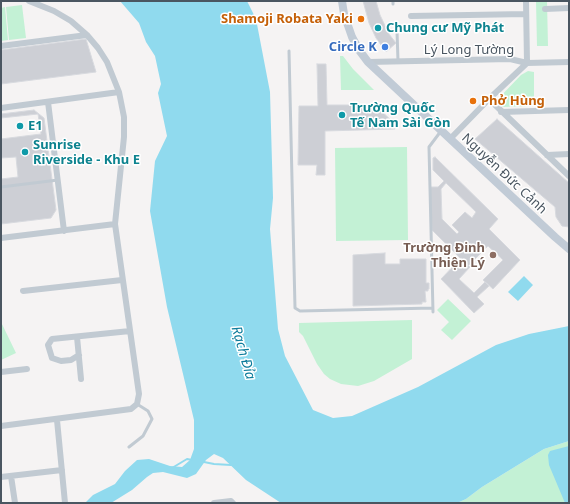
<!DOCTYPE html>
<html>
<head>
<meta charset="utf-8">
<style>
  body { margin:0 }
  #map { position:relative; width:570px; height:504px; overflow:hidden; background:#f5f3f3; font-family:"Noto Sans",sans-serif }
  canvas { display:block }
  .frame { position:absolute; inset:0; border:2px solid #4a5661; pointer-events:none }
</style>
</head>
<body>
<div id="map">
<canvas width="570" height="504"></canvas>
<div class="frame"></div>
</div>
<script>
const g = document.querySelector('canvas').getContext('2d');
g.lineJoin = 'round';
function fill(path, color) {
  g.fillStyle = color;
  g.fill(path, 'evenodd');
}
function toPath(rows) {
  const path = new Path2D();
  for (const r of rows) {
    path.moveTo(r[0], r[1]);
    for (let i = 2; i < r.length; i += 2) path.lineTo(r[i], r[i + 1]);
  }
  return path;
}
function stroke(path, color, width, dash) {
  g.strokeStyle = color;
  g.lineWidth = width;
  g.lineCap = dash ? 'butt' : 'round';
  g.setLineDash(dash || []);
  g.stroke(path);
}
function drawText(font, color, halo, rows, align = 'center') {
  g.font = font + ' "Noto Sans",sans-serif';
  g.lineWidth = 3;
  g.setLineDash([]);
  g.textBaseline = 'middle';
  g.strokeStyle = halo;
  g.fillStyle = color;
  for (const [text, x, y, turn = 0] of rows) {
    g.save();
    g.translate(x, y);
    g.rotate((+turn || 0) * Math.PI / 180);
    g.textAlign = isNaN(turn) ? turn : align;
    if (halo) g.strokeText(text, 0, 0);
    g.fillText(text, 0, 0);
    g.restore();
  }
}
const green = toPath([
  [536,1,547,1,548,46,537,46],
  [22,5,26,38,9,40,6,7],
  [5,7,8,40,1,41,1,8],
  [340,56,343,56,353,69,374,90,341,90],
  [528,71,534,72,534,106,502,107,496,101,521,75],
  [407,147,408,240,336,241,335,148],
  [448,299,471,321,452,340,441,330,449,322,437,310],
  [412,320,412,359,374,381,358,386,341,384,330,379,324,374,317,364,303,336,299,332,299,323],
  [1,322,16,353,1,360],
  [569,441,569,503,457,503,466,499,482,487,544,449]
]);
const water = toPath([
  [120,1,247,1,256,19,270,92,273,198,270,229,278,329,285,356,313,410,333,418,352,416,418,387,496,345,529,334,569,326,569,441,544,449,482,487,466,499,457,503,281,503,246,480,223,458,214,454,206,460,196,474,187,478,163,472,153,473,147,477,132,490,111,503,85,503,93,495,115,484,125,471,137,460,149,459,170,466,182,467,190,460,194,449,194,420,167,307,150,211,155,161,167,136,158,93,161,84,155,56,146,42,139,23],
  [524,276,533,285,518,301,508,292],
  [569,446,569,503,565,503,549,465,548,455,550,451]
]);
const stream = toPath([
  [204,462,214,464,231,465],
  [172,468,187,459,192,460]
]);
const building = toPath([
  [363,1,376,1,380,15,389,34,396,43,386,52,376,38,369,23,363,1],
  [86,39,96,72,1,84,1,50,86,39],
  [317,64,326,64,327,105,375,105,395,124,395,129,325,131,325,175,316,175,317,165,298,165,299,106,318,106,317,64],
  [34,110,44,118,56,210,51,218,1,224,1,114,34,110],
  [38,114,41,134,1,139,1,118,38,114],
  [497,119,569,183,569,227,562,226,556,217,555,207,475,139,497,119],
  [16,157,18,177,1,179,1,158,16,157],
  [435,157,498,219,489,229,520,260,493,289,483,280,503,260,488,246,468,266,432,230,430,187,438,187,444,181,433,170,433,158,435,157],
  [446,183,476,212,472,218,465,212,452,225,459,232,457,234,442,219,441,189,446,183],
  [385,253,385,264,400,264,400,259,426,259,426,283,429,283,429,289,428,289,428,291,425,291,426,302,422,302,422,304,353,306,353,255,385,253],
  [461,258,470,267,459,279,474,293,485,282,489,286,477,297,484,304,474,313,441,279,461,258]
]);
const service = toPath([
  [393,1,393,4],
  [397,31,398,61],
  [289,51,295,308,300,311,433,308],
  [1,187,58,180],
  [433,312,429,147,441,131],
  [129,447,143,436,152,419,148,411,137,404]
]);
const minor = toPath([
  [526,1,527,63],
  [545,9,569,8],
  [411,16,526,14],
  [1,46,87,35],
  [368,62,510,59,527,63,569,62],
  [489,99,569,176],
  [48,102,64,231],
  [1,108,119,92],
  [501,112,569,110],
  [450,139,489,99,527,63],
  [547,155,569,154],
  [1,238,115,224],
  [23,291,122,280],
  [77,337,81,379],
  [79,355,71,360,61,361,52,358,48,345,52,339,130,331],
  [1,372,27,369],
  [57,420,65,503],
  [1,426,131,409,137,404,139,394,115,224,124,137,124,117,119,92,107,62,98,48,87,35,71,21,54,11,29,1],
  [11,476,15,503],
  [1,477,62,470],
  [214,503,231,501,233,503]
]);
const secondary = toPath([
  [342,1,344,14,352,37,359,50,368,62,555,237,569,249]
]);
const markers = [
  [361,19,4,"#e8710a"],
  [378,28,4,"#0f9aa8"],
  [385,47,4,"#3f7fe0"],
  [473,101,4,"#e8710a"],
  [342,115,4,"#0f9aa8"],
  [20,126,4,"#0f9aa8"],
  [25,152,4,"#0f9aa8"],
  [493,255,4,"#8d6e63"]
];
const foodNames = [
  ["Shamoji Robata Yaki",353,19],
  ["Phở Hùng",481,101,"left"]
];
const cultureNames = [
  ["Chung cư Mỹ Phát",386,28],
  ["Trường Quốc",350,108],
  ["Tế Nam Sài Gòn",350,123],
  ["E1",28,126],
  ["Sunrise",33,145],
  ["Riverside - Khu E",33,160]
];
const shopNames = [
  ["Circle K",377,47]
];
const streetNames = [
  ["Lý Long Tường",469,50],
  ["Nguyễn Đức Cảnh",504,174,43]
];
const educationNames = [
  ["Trường Đinh",485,248],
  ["Thiện Lý",485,263]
];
const waterNames = [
  ["Rạch Đỉa",243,353,74]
];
fill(green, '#c3f1d5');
fill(water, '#90daee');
stroke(stream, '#90daee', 2);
fill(building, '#cdcfd5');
stroke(building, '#d7d9de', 1);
stroke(service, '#c1cad2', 3);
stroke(minor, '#c1cad2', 6);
stroke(secondary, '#c1cbd6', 8);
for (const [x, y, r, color] of markers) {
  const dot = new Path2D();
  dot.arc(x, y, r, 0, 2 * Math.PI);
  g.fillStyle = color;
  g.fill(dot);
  stroke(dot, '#fff', 1.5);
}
drawText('bold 13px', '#c56008', '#fff', foodNames, 'right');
drawText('bold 13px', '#0d838f', '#fff', cultureNames, 'left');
drawText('bold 13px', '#366cbe', '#fff', shopNames, 'right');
drawText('13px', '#4a5661', '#fff', streetNames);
drawText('bold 13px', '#785e54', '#fff', educationNames, 'right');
drawText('italic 14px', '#0c7c9b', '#fff', waterNames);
</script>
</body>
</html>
